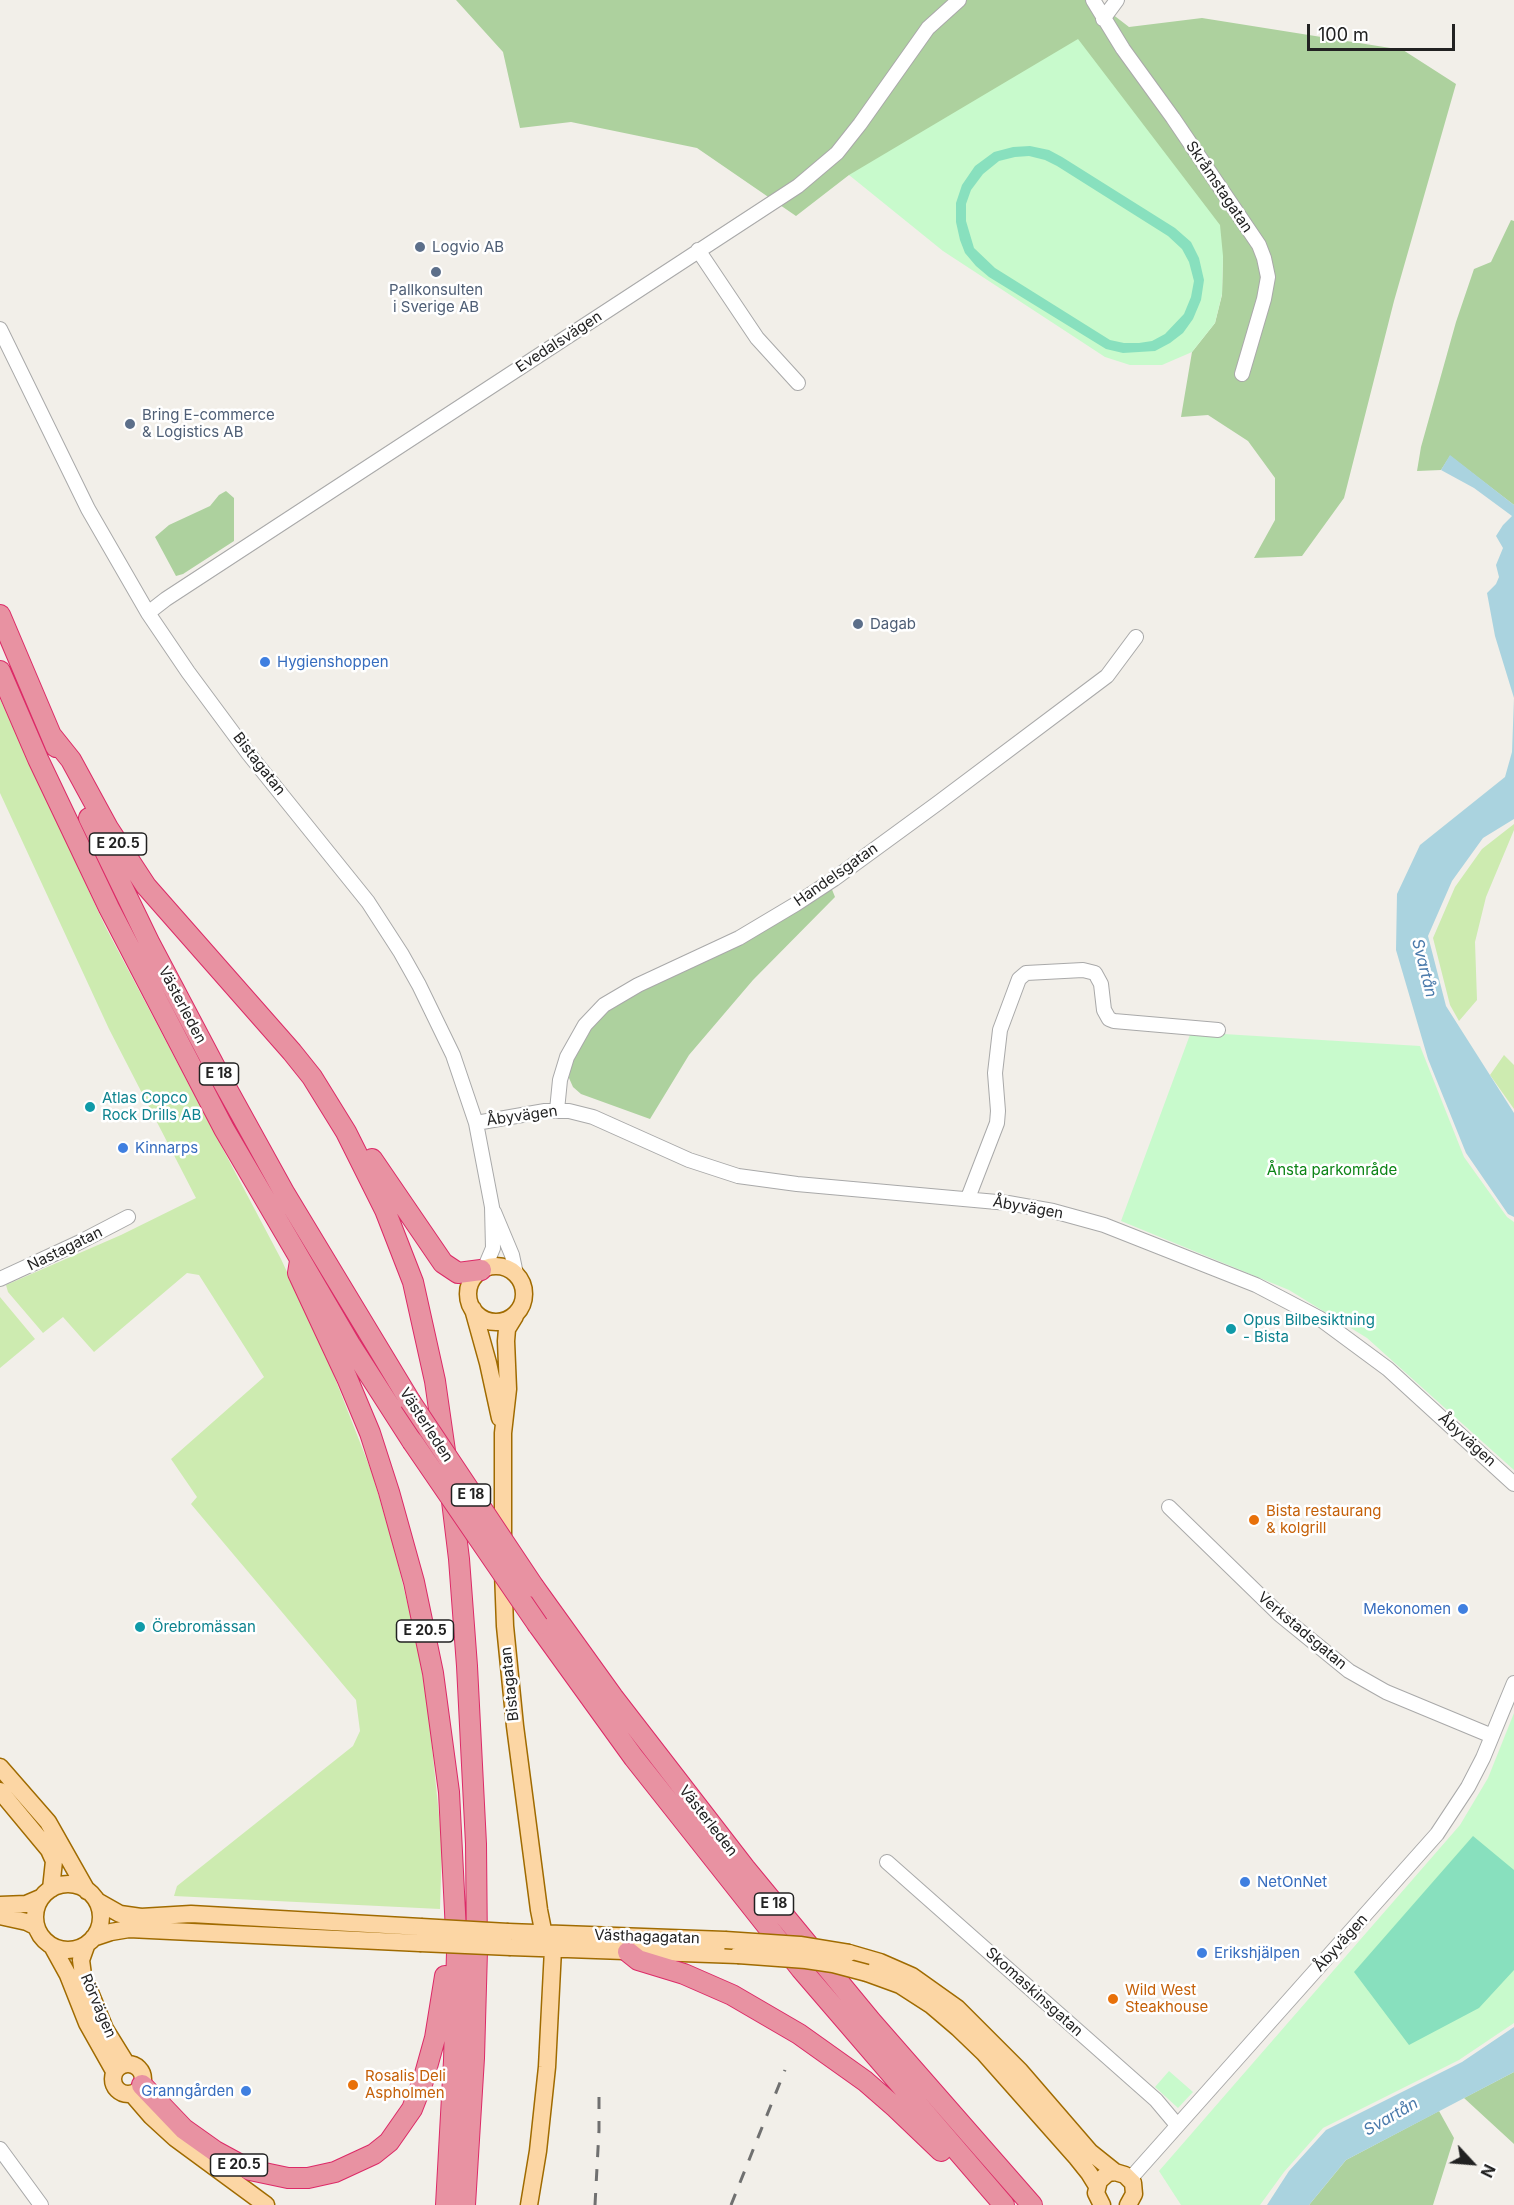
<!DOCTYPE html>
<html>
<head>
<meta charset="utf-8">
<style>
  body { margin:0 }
  #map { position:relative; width:1514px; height:2205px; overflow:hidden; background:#f2efe9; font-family:Inter,sans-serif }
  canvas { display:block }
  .north { position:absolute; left:1442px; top:2133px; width:60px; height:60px; -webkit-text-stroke:4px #fff; paint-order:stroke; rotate:116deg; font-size:16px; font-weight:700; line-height:24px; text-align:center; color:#222 }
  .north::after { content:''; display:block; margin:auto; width:21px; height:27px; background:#222; clip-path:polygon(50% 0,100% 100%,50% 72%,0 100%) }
  .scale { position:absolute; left:1307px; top:24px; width:148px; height:27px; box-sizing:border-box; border:3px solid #222; border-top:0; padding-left:8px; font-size:18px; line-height:21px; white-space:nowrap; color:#222; -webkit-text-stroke:4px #fff; paint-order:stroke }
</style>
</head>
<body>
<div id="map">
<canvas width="1514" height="2205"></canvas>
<div class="north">N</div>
<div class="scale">100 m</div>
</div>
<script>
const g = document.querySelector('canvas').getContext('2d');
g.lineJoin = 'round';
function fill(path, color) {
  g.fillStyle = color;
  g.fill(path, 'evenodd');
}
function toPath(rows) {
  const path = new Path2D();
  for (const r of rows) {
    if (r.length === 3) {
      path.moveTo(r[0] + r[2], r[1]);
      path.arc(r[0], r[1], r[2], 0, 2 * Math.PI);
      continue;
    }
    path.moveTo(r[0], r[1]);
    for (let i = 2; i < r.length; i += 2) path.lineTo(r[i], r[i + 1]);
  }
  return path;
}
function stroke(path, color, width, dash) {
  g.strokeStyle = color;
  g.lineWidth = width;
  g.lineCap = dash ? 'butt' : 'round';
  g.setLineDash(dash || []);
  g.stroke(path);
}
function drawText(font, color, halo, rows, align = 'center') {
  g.font = font + ' Inter,sans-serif';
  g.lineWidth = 5;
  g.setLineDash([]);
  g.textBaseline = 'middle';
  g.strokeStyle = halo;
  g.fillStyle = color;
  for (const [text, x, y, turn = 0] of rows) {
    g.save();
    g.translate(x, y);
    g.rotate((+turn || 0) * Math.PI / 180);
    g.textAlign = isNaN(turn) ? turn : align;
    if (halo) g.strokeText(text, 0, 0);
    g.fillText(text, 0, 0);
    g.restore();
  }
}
const grass = toPath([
  [0,699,105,926,281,1259,327,1358,372,1473,394,1548,418,1647,429,1717,442,1845,440,1909,174,1896,177,1886,353,1746,360,1731,356,1700,191,1504,197,1497,171,1459,264,1377,199,1275,187,1273,94,1352,63,1317,43,1333,8,1292,6,1285,121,1235,196,1198,109,1029,0,793],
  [1514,824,1514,830,1486,897,1475,942,1477,1000,1459,1021,1450,1005,1433,938,1455,887,1482,849],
  [1504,1055,1514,1065,1514,1109,1490,1075],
  [0,1297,35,1339,0,1368]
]);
const forest = toPath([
  [456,0,1094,0,1129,27,1202,18,1403,50,1456,84,1394,301,1344,498,1302,556,1254,558,1275,520,1275,478,1248,441,1208,415,1181,417,1192,352,1215,323,1222,295,1223,256,849,175,796,216,697,148,571,122,520,128,503,52],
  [1511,220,1514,221,1514,505,1450,456,1441,470,1417,471,1421,447,1456,322,1474,269,1491,262],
  [226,491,234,498,234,541,183,574,176,576,155,537,169,525,210,506,219,495],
  [831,887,835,897,753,980,689,1055,650,1119,581,1094,573,1087,569,1078,570,1067,581,1043,588,1031,610,1008],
  [1514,2072,1514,2144,1464,2098],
  [1439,2111,1454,2138,1433,2205,1309,2205,1346,2160]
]);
const park = toPath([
  [1078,39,1220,225,1223,256,1222,294,1215,323,1192,352,1162,365,1130,365,1105,357,943,251,849,175],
  [1191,1032,1420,1046,1464,1157,1507,1217,1514,1222,1514,1470,1367,1338,1289,1290,1121,1221],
  [1514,1713,1514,2023,1459,2060,1323,2128,1284,2172,1260,2205,1181,2205,1159,2171,1460,1825,1488,1778],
  [1169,2071,1193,2092,1178,2108,1155,2087]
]);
const pitch = toPath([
  [1013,147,1030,146,1049,150,1062,157,1175,228,1191,242,1199,258,1204,280,1201,300,1193,319,1183,333,1170,343,1155,351,1123,353,1106,349,989,277,976,266,965,253,960,240,956,222,956,203,962,185,975,166,994,152],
  [1029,156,1045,160,1057,166,1168,236,1182,249,1189,262,1194,281,1191,297,1184,314,1165,334,1152,341,1139,343,1124,343,1110,340,995,268,974,248,966,221,966,204,971,190,983,174,999,161,1015,157],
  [1473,1836,1514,1870,1514,1970,1479,2008,1409,2045,1354,1972]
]);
const water = toPath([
  [1450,455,1514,505,1514,819,1483,838,1452,881,1428,936,1446,1006,1514,1113,1514,1217,1508,1214,1466,1153,1428,1059,1396,950,1397,894,1420,845,1505,777,1512,752,1514,698,1495,636,1487,593,1496,584,1499,577,1496,565,1503,548,1496,536,1503,525,1512,516,1474,488,1441,470],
  [1514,2027,1514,2072,1346,2160,1309,2205,1267,2205,1289,2171,1326,2130,1462,2062]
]);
const minor = toPath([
  [1093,0,1123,49,1173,118,1259,245,1264,258,1268,277,1264,299,1242,374],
  [1103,19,1117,0],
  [698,250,757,338,798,383],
  [0,329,88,509,148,613,188,672,248,753,368,902,401,953,419,985,453,1055,476,1123,492,1207,493,1248,485,1267],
  [148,613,166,599,798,186,837,153,860,124,928,28,959,0],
  [557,1110,560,1080,567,1057,585,1025,604,1005,638,985,739,938,796,904,834,879,938,803,1107,676,1136,637],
  [476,1123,545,1111,569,1111,593,1117,689,1160,738,1176,797,1184,1008,1203,1053,1211,1104,1225,1256,1285,1319,1318,1388,1369,1514,1484],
  [968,1198,997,1123,998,1111,995,1073,1000,1030,1019,979,1026,973,1083,970,1095,973,1101,984,1104,1010,1109,1019,1114,1021,1218,1030],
  [494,1212,512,1255,516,1274],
  [0,1279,80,1242,128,1217],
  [1169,1507,1279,1614,1349,1671,1386,1692,1492,1736],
  [887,1862,1156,2100,1177,2125],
  [0,2149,41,2205],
  [1130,2179,1437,1834,1468,1787,1483,1758,1514,1683]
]);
const major = toPath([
  [496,1294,28],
  [473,1309,488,1363,500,1418],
  [503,1542,503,1433,508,1389,506,1341,507,1329,515,1316],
  [503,1571,505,1626,515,1726,539,1910,545,1940,553,1949,547,2067,538,2151,529,2205],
  [0,1767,48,1822,87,1891],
  [0,1791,49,1850,54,1861,51,1889],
  [68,1917,33],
  [97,1901,120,1914,141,1917,191,1914,421,1927],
  [0,1905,26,1904,40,1898],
  [0,1916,27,1922,35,1926],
  [508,1932,725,1940],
  [93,1938,111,1932,129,1929,420,1943],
  [52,1946,68,1975,87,2023,114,2071],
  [86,1946,81,1960,83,1975,105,2029,126,2063],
  [511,1947,738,1955],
  [849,1953,880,1962,912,1976,957,2008,1020,2071,1090,2152,1115,2172],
  [867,1973,900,1985,931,2005,958,2028,984,2053,1077,2158,1089,2173,1097,2186],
  [128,2079,15],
  [132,2094,151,2116,175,2138,266,2205],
  [1102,2205,1096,2193,1099,2181,1108,2173,1115,2172,1125,2175,1133,2183,1134,2194,1128,2205]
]);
const highway = toPath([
  [0,615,56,747],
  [0,671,38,759,109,908,224,1129,351,1346,412,1441],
  [51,735,71,760,108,828,146,886,292,1052,312,1077,346,1132,385,1210,413,1282,435,1381,446,1458],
  [89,818,150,944,217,1071,285,1194,410,1401],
  [372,1159,443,1263,458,1273,481,1270],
  [300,1261,298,1273,347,1378,370,1433,389,1492,414,1582,433,1673,449,1792,457,1952,454,2060,446,2205],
  [451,1493,459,1559,467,1666,476,1844,477,1951,474,2058,465,2205],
  [534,1587,613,1697,745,1868,871,2021,1032,2205],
  [538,1625,634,1758,801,1969,1004,2205],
  [628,1952,638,1960,684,1974,732,1995,799,2034,865,2081,896,2108,941,2151],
  [142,2085,184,2129,215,2151,250,2170,288,2178,308,2178,335,2172,374,2154,389,2142,412,2109,423,2081,435,2038,445,1976]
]);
const rail = toPath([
  [595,2205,599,2130,599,2090],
  [731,2205,785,2070]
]);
const majorBridge = toPath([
  [421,1927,508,1932],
  [725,1940,800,1945,849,1953],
  [420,1943,511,1947],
  [738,1955,806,1960,833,1964,867,1973]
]);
const highwayBridge = toPath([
  [410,1401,534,1587],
  [412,1441,538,1625]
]);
const markers = [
  [420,247,6,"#5c6f8a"],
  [436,272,6,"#5c6f8a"],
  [130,424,6,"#5c6f8a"],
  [858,624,6,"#5c6f8a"],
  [265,662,6,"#3f7fe0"],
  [90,1107,6,"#0f9aa8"],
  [123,1148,6,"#3f7fe0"],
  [1231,1329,6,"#0f9aa8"],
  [1254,1520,6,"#e8710a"],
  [1463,1609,6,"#3f7fe0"],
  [140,1627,6,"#0f9aa8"],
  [1245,1882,6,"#3f7fe0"],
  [1202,1953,6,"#3f7fe0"],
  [1113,1999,6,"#e8710a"],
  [353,2085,6,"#e8710a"],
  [246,2091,6,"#3f7fe0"]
];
const shields = [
  [118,844,57],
  [219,1074,39],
  [471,1495,39],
  [425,1631,57],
  [774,1904,39],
  [239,2165,57]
];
const shieldNames = [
  ["E 20.5",118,844],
  ["E 18",219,1074],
  ["E 18",471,1495],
  ["E 20.5",425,1631],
  ["E 18",774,1904],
  ["E 20.5",239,2165]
];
const streetNames = [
  ["Skråmstagatan",1219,187,56],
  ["Evedalsvägen",559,342,-33],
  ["Bistagatan",259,764,52],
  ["Handelsgatan",836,875,-35],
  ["Västerleden",182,1005,62],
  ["Åbyvägen",522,1116,-8],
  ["Åbyvägen",1028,1208,10],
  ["Nastagatan",65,1249,-26],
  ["Västerleden",426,1425,57],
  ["Åbyvägen",1467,1440,42],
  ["Verkstadsgatan",1302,1631,40],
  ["Bistagatan",510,1684,-96],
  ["Västerleden",708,1821,52],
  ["Västhagagatan",647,1937,2],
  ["Åbyvägen",1341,1943,-48],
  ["Skomaskinsgatan",1034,1992,42],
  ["Rörvägen",98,2006,67]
];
const serviceNames = [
  ["Logvio AB",432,247],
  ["Pallkonsulten",436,290,"center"],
  ["i Sverige AB",436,307,"center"],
  ["Bring E-commerce",142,415],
  ["& Logistics AB",142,432],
  ["Dagab",870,624]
];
const shopNames = [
  ["Hygienshoppen",277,662],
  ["Kinnarps",135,1148],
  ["Mekonomen",1451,1609,"right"],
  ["NetOnNet",1257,1882],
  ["Erikshjälpen",1214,1953],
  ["Granngården",234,2091,"right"]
];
const cultureNames = [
  ["Atlas Copco",102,1098],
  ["Rock Drills AB",102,1115],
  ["Opus Bilbesiktning",1243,1320],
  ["- Bista",1243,1337],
  ["Örebromässan",152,1627]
];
const parkNames = [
  ["Ånsta parkområde",1332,1170]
];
const foodNames = [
  ["Bista restaurang",1266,1511],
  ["& kolgrill",1266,1528],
  ["Wild West",1125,1990],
  ["Steakhouse",1125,2007],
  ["Rosalis Deli",365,2076],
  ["Aspholmen",365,2093]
];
const waterNames = [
  ["Svartån",1424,968,76],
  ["Svartån",1391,2117,-30]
];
fill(grass, '#cdebb0');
fill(forest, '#add19e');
fill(park, '#c8facc');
fill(pitch, '#88e0be');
fill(water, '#aad3df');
stroke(minor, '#a9a9a9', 16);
stroke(major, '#a06b00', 19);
stroke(highway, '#dc2a67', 22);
stroke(minor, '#fff', 14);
stroke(major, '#fcd6a4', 16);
stroke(highway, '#e892a2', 20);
stroke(rail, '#707070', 3, [12, 12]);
stroke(majorBridge, '#a06b00', 19, []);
stroke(highwayBridge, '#dc2a67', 22, []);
stroke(majorBridge, '#fcd6a4', 16);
stroke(highwayBridge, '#e892a2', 20);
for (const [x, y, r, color] of markers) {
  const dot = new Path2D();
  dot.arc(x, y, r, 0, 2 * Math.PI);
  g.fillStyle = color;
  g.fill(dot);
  stroke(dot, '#fff', 2);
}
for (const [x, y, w] of shields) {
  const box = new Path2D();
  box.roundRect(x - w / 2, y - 11, w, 22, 4.5);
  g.fillStyle = '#fff';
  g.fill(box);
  stroke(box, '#222', 1.5);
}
drawText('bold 14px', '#222', null, shieldNames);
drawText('15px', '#222', '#fff', streetNames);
drawText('15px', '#4e5e75', '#fff', serviceNames, 'left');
drawText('15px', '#366cbe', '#fff', shopNames, 'left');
drawText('15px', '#0d838f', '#fff', cultureNames, 'left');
drawText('15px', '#0c8416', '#fff', parkNames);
drawText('15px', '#c56008', '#fff', foodNames, 'left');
drawText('italic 16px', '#4a7aab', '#fff', waterNames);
</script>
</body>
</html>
